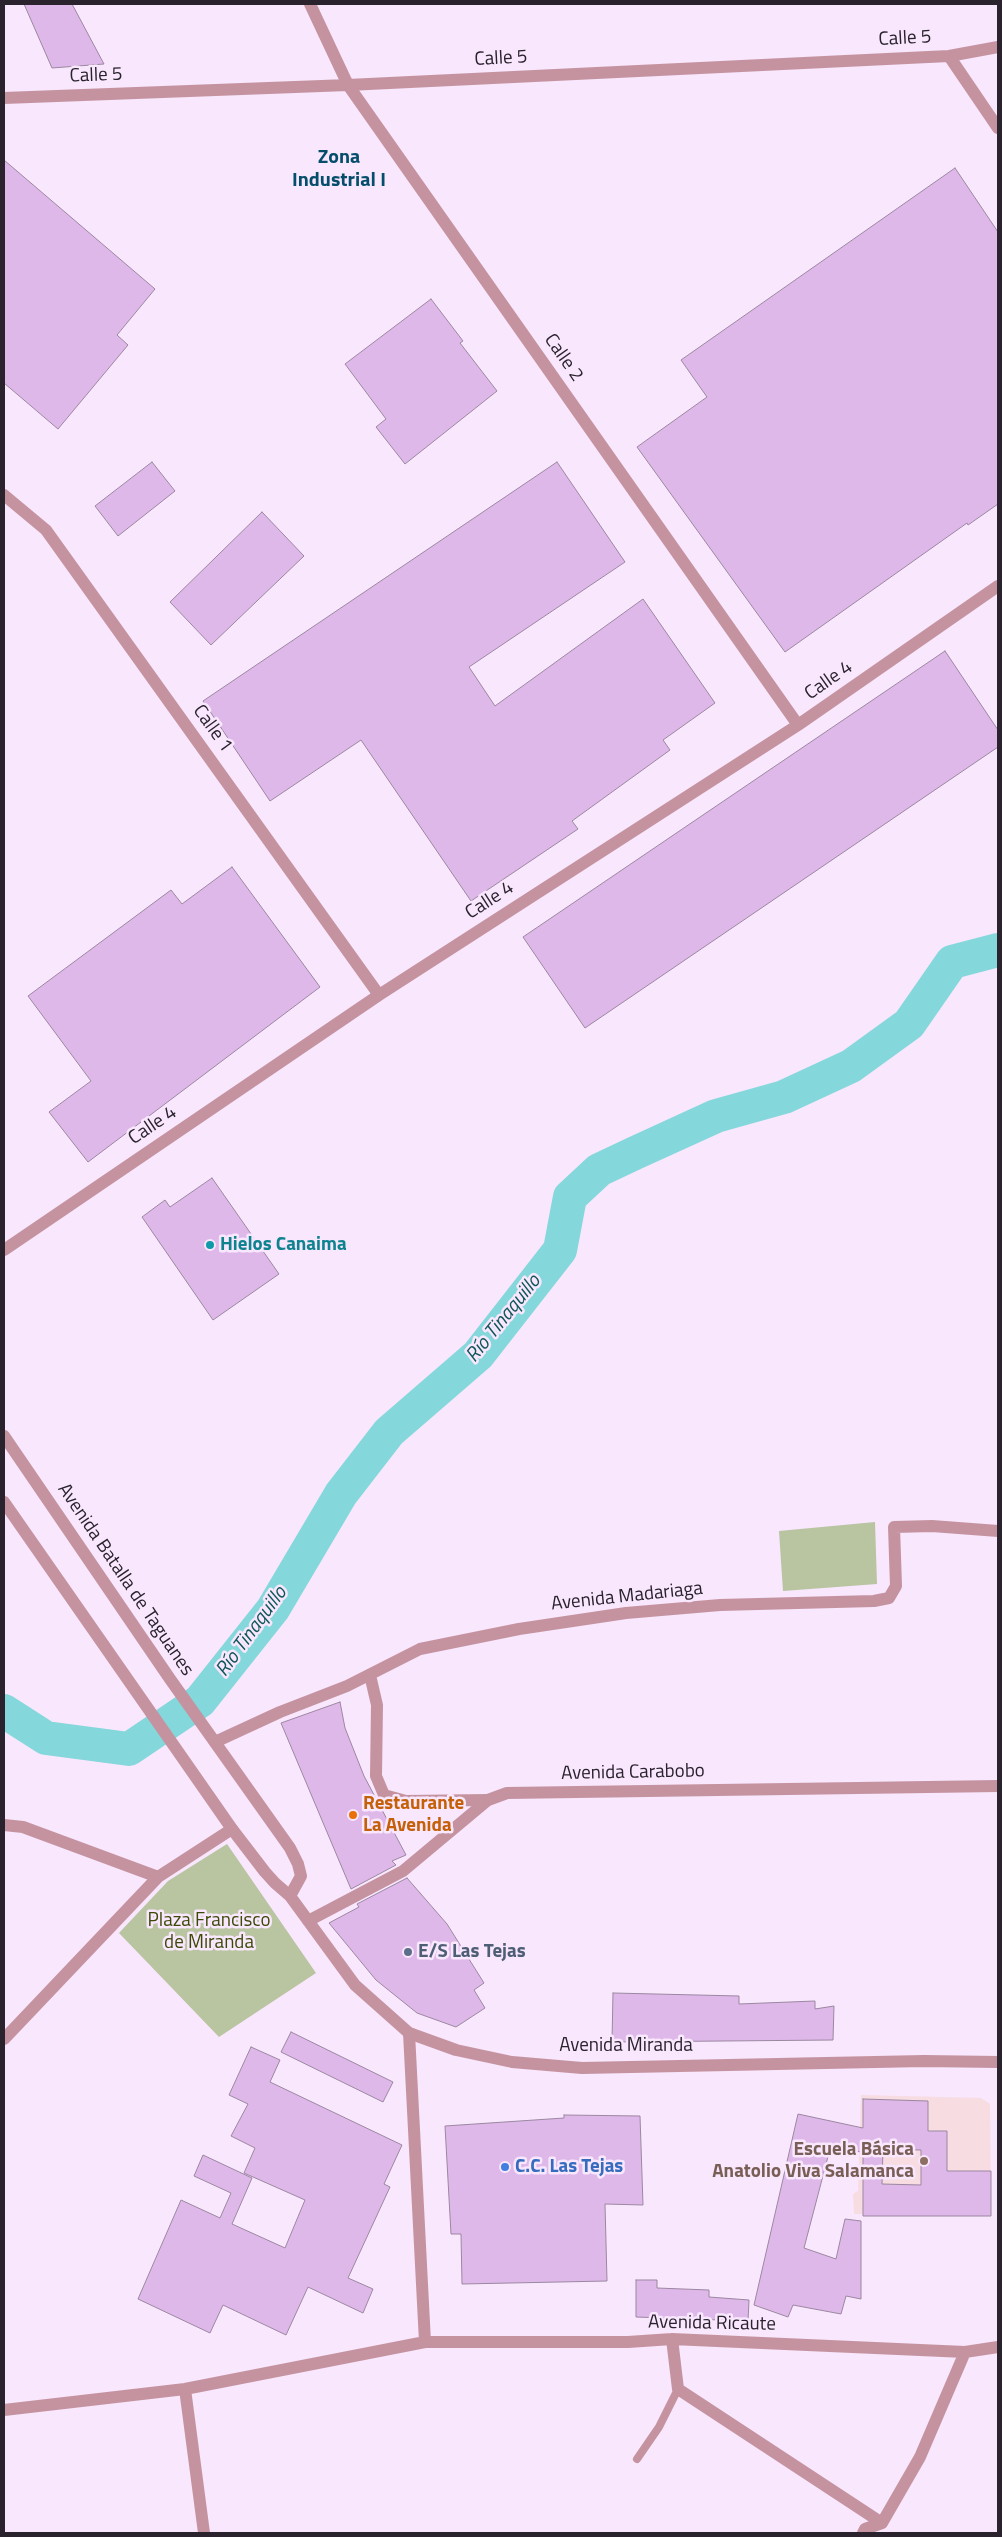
<!DOCTYPE html>
<html>
<head>
<meta charset="utf-8">
<style>
  body { margin:0 }
  #map { position:relative; width:1002px; height:2537px; overflow:hidden; background:#f8e7fd; font-family:"Titillium Web",sans-serif }
  canvas { display:block }
  .frame { position:absolute; inset:0; border:5px solid #2a222c; pointer-events:none }
</style>
</head>
<body>
<div id="map">
<canvas width="1002" height="2537"></canvas>
<div class="frame"></div>
</div>
<script>
const g = document.querySelector('canvas').getContext('2d');
g.lineJoin = 'round';
function fill(path, color) {
  g.fillStyle = color;
  g.fill(path, 'evenodd');
}
function toPath(rows) {
  const path = new Path2D();
  for (const r of rows) {
    path.moveTo(r[0], r[1]);
    for (let i = 2; i < r.length; i += 2) path.lineTo(r[i], r[i + 1]);
  }
  return path;
}
function stroke(path, color, width, dash) {
  g.strokeStyle = color;
  g.lineWidth = width;
  g.lineCap = dash ? 'butt' : 'round';
  g.setLineDash(dash || []);
  g.stroke(path);
}
function drawText(font, color, halo, rows, align = 'center') {
  g.font = font + ' "Titillium Web",sans-serif';
  g.lineWidth = 5;
  g.setLineDash([]);
  g.textBaseline = 'middle';
  g.strokeStyle = halo;
  g.fillStyle = color;
  for (const [text, x, y, turn = 0] of rows) {
    g.save();
    g.translate(x, y);
    g.rotate((+turn || 0) * Math.PI / 180);
    g.textAlign = isNaN(turn) ? turn : align;
    if (halo) g.strokeText(text, 0, 0);
    g.fillText(text, 0, 0);
    g.restore();
  }
}
const education = toPath([
  [861,2095,981,2098,990,2104,991,2216,854,2214,853,2194,858,2191]
]);
const green = toPath([
  [875,1522,877,1584,783,1591,779,1531],
  [227,1844,316,1973,219,2037,119,1933,168,1881]
]);
const river = toPath([
  [4,1711,46,1738,129,1749,200,1701,273,1609,341,1494,389,1432,478,1355,560,1250,570,1197,599,1170,635,1153,716,1116,784,1097,851,1066,909,1024,952,962,998,950]
]);
const building = toPath([
  [24,4,72,4,104,64,52,68,24,4],
  [4,160,155,289,117,335,128,345,58,429,4,383,4,160],
  [955,168,998,232,998,504,968,525,967,523,785,652,637,447,707,397,681,360,955,168],
  [431,299,463,341,460,343,497,391,405,464,376,427,386,419,345,364,431,299],
  [152,462,175,491,118,536,95,506,152,462],
  [557,462,625,562,469,667,495,706,643,599,715,703,663,740,670,750,572,821,578,829,471,901,361,740,270,801,203,701,557,462],
  [262,512,304,556,211,645,170,602,262,512],
  [945,651,998,730,998,747,585,1028,523,937,945,651],
  [232,867,320,987,88,1162,49,1112,91,1081,28,996,171,890,182,904,232,867],
  [212,1178,279,1274,213,1320,142,1217,165,1200,170,1207,212,1178],
  [340,1702,345,1728,364,1776,406,1855,392,1861,396,1865,351,1889,281,1723,340,1702],
  [407,1878,447,1924,484,1983,474,1990,485,2008,456,2027,417,2013,376,1980,329,1923,359,1907,357,1904,407,1878],
  [613,1993,739,1996,739,2004,815,2001,815,2009,834,2006,833,2040,612,2042,613,1993],
  [291,2032,393,2082,383,2102,281,2052,291,2032],
  [251,2047,280,2060,270,2082,402,2145,384,2184,390,2187,348,2278,373,2289,363,2313,308,2287,286,2335,223,2305,210,2333,138,2299,181,2200,220,2218,231,2193,194,2176,203,2155,252,2178,232,2224,285,2248,305,2200,244,2173,255,2148,231,2136,248,2104,229,2095,251,2047],
  [863,2099,928,2101,928,2131,947,2131,947,2171,991,2171,991,2216,863,2216,863,2152,830,2149,804,2248,836,2259,845,2219,861,2221,861,2299,846,2296,841,2314,793,2305,788,2317,754,2305,798,2114,863,2128,863,2099],
  [883,2149,921,2150,921,2185,882,2184,883,2149],
  [564,2115,640,2116,643,2205,605,2204,607,2281,462,2284,461,2234,451,2234,445,2126,564,2118,564,2115],
  [636,2280,657,2280,657,2288,709,2290,709,2297,749,2300,748,2321,636,2317,636,2280]
]);
const service = toPath([
  [637,2459,659,2427,678,2389]
]);
const minor = toPath([
  [310,4,348,85,798,725],
  [949,56,998,128],
  [4,98,348,85,949,56,998,47],
  [4,495,46,530,379,995],
  [4,1250,379,995,798,725,998,586],
  [370,1675,377,1705,376,1776,384,1795,406,1801,488,1800],
  [215,1742,280,1712,347,1686,420,1649,519,1629,626,1613,720,1605,874,1601,889,1598,896,1586,894,1527,932,1526,998,1531],
  [4,1825,23,1827,158,1877,232,1829],
  [409,2033,425,2342],
  [4,2039,158,1877],
  [672,2339,678,2389,882,2523],
  [185,2389,204,2533],
  [4,2410,185,2389,425,2342,628,2342,672,2339,965,2352,998,2347],
  [863,2533,865,2529,882,2523,920,2457,965,2352]
]);
const tertiary = toPath([
  [4,1436,170,1679,290,1848,298,1864,301,1876,290,1896],
  [4,1502,232,1829,265,1872,275,1883,290,1896,355,1985,409,2033,456,2050,512,2062,582,2068,924,2061,998,2062],
  [308,1921,403,1871,488,1800,507,1793,998,1786]
]);
const markers = [
  [210,1245,5,"#0f9aa8"],
  [353,1815,5,"#e8710a"],
  [408,1952,5,"#5c6f8a"],
  [924,2161,5,"#8d6e63"],
  [505,2167,5,"#3f7fe0"]
];
const streetNames = [
  ["Calle 5",905,39,-3],
  ["Calle 5",501,59,-3],
  ["Calle 5",96,76,-2],
  ["Calle 2",563,358,55],
  ["Calle 4",829,681,-35],
  ["Calle 1",212,729,54],
  ["Calle 4",490,901,-33],
  ["Calle 4",153,1126,-34],
  ["Avenida Batalla de Taguanes",125,1580,56],
  ["Avenida Madariaga",627,1597,-6],
  ["Avenida Carabobo",633,1773,-1],
  ["Avenida Miranda",626,2046],
  ["Avenida Ricaute",712,2324,1]
];
const cultureNames = [
  ["Hielos Canaima",220,1245]
];
const foodNames = [
  ["Restaurante",363,1804],
  ["La Avenida",363,1826]
];
const parkNames = [
  ["Plaza Francisco",209,1921],
  ["de Miranda",209,1943]
];
const serviceNames = [
  ["E/S Las Tejas",418,1952]
];
const educationNames = [
  ["Escuela Básica",914,2150],
  ["Anatolio Viva Salamanca",914,2172]
];
const shopNames = [
  ["C.C. Las Tejas",515,2167]
];
const neighbourhoodNames = [
  ["Zona",339,158],
  ["Industrial I",339,181]
];
const waterNames = [
  ["Río Tinaquillo",504,1319,-51],
  ["Río Tinaquillo",252,1632,-54]
];
fill(education, '#f7dce1');
fill(green, '#b9c4a1');
stroke(river, '#84d7da', 34);
fill(building, '#dfb8ea');
stroke(building, '#9b87a0', 1);
stroke(service, '#c593a0', 8);
stroke(minor, '#c593a0', 12);
stroke(tertiary, '#c593a0', 12);
for (const [x, y, r, color] of markers) {
  const dot = new Path2D();
  dot.arc(x, y, r, 0, 2 * Math.PI);
  g.fillStyle = color;
  g.fill(dot);
  stroke(dot, '#f8e7fd', 2);
}
drawText('19px', '#2a222c', '#f8e7fd', streetNames);
drawText('bold 19px', '#0d838f', '#f8e7fd', cultureNames, 'left');
drawText('bold 19px', '#c56008', '#f8e7fd', foodNames, 'left');
drawText('19px', '#3a4904', '#f8e7fd', parkNames);
drawText('bold 19px', '#4e5e75', '#f8e7fd', serviceNames, 'left');
drawText('bold 19px', '#785e54', '#f8e7fd', educationNames, 'right');
drawText('bold 19px', '#366cbe', '#f8e7fd', shopNames, 'left');
drawText('bold 20px', '#044e6b', '#f8e7fd', neighbourhoodNames);
drawText('italic 20px', '#0e5759', '#f8e7fd', waterNames);
</script>
</body>
</html>
